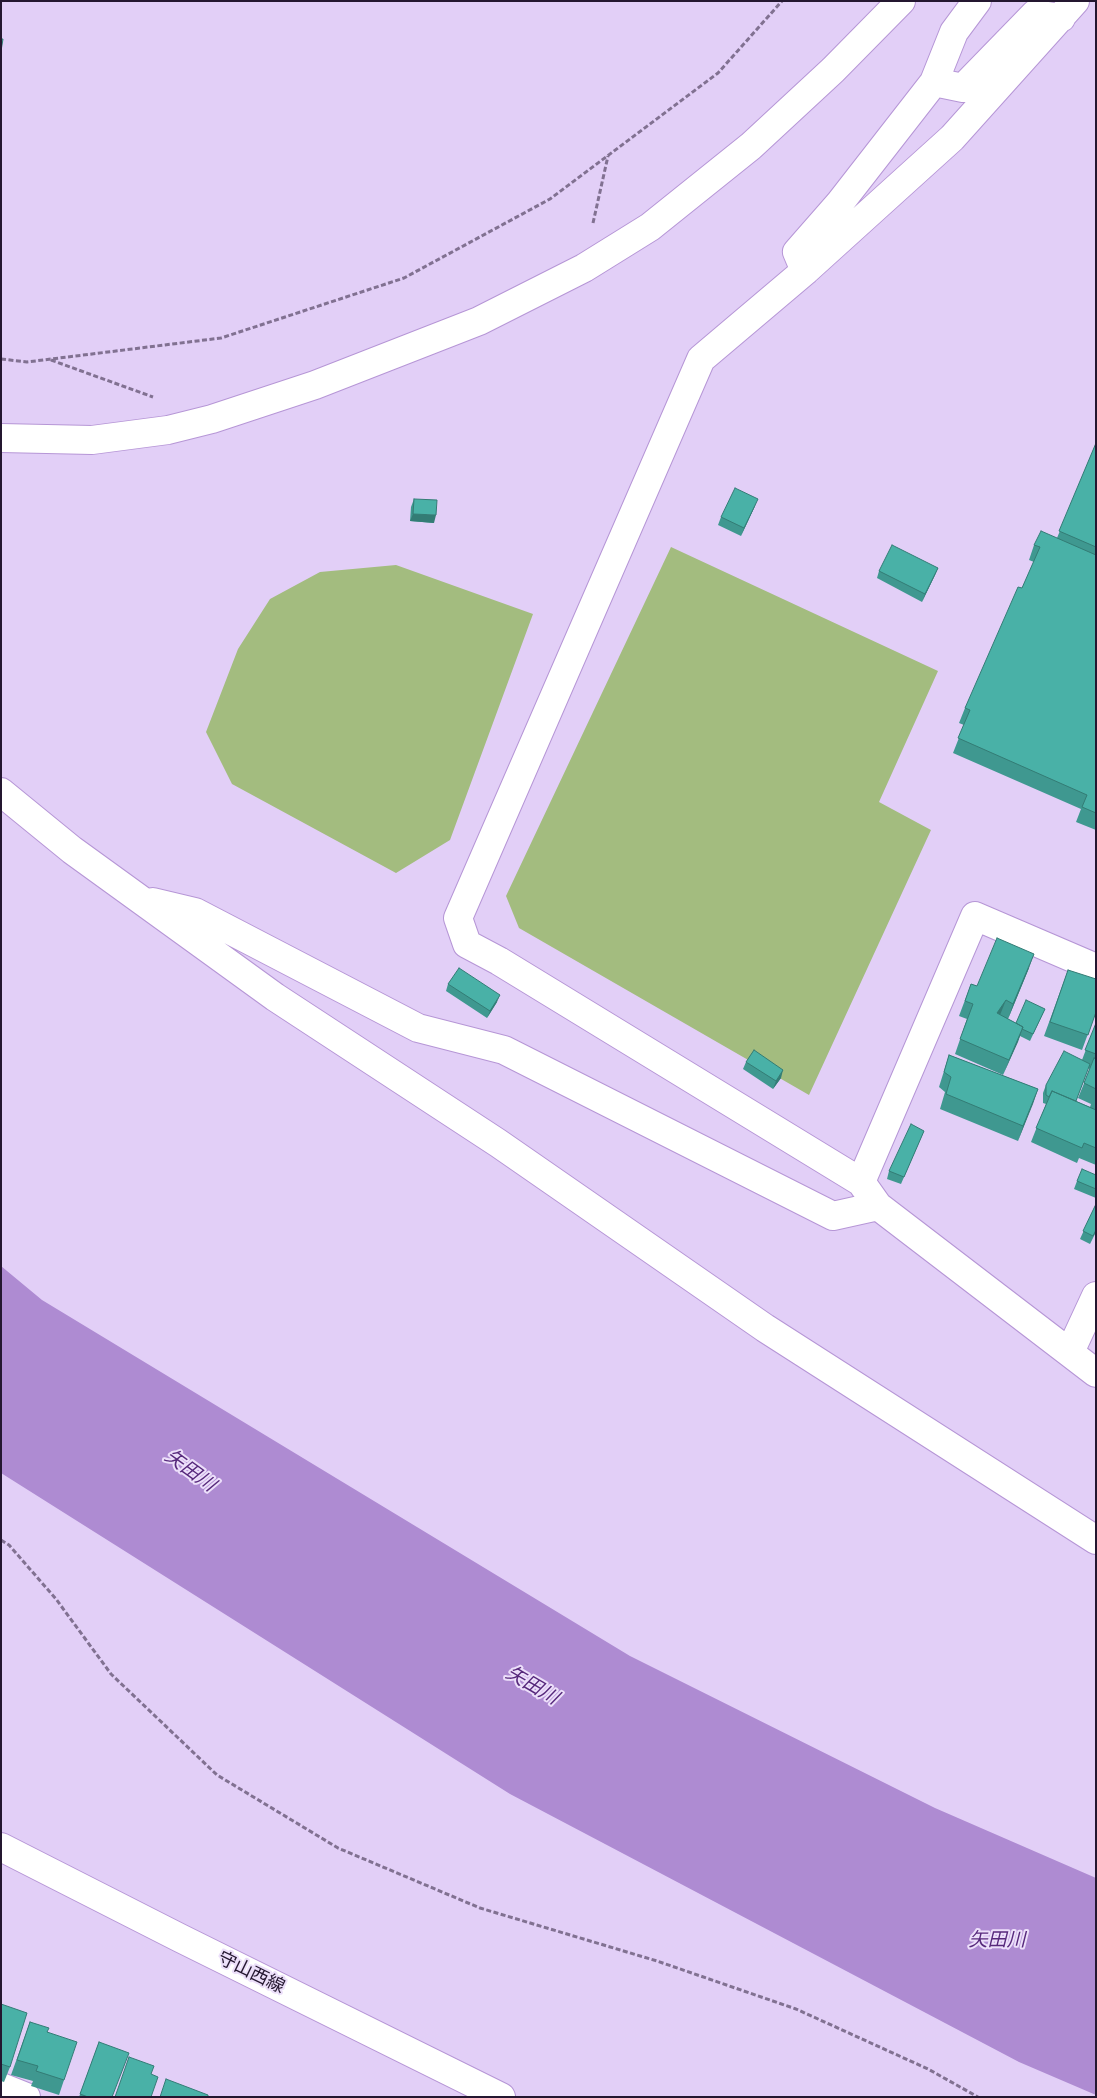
<!DOCTYPE html>
<html>
<head>
<meta charset="utf-8">
<style>
  body { margin:0 }
  #map { position:relative; width:1097px; height:2098px; overflow:hidden; background:#e2cff7; font-family:Arial,sans-serif }
  canvas { display:block }
  .frame { position:absolute; inset:0; border:2px solid #241730; pointer-events:none }
</style>
</head>
<body>
<div id="map">
<canvas width="1097" height="2098"></canvas>
<div class="frame"></div>
</div>
<script>
const g = document.querySelector('canvas').getContext('2d');
g.lineJoin = 'round';
function fill(path, color) {
  g.fillStyle = color;
  g.fill(path, 'evenodd');
}
function toPath(rows) {
  const path = new Path2D();
  for (const r of rows) {
    path.moveTo(r[0], r[1]);
    for (let i = 2; i < r.length; i += 2) path.lineTo(r[i], r[i + 1]);
  }
  return path;
}
function stroke(path, color, width, dash) {
  g.strokeStyle = color;
  g.lineWidth = width;
  g.lineCap = dash ? 'butt' : 'round';
  g.setLineDash(dash || []);
  g.stroke(path);
}
function drawText(font, color, halo, rows, align = 'center') {
  g.font = font + ' Arial,"Noto Sans JP",sans-serif';
  g.lineWidth = 4;
  g.setLineDash([]);
  g.textBaseline = 'middle';
  g.strokeStyle = halo;
  g.fillStyle = color;
  for (const [text, x, y, turn = 0] of rows) {
    g.save();
    g.translate(x, y);
    g.rotate((+turn || 0) * Math.PI / 180);
    g.textAlign = isNaN(turn) ? turn : align;
    if (halo) g.strokeText(text, 0, 0);
    g.fillText(text, 0, 0);
    g.restore();
  }
}
const green = toPath([
  [671,547,938,671,879,802,931,830,809,1095,519,928,506,896],
  [396,565,533,614,450,840,396,873,232,784,206,732,238,649,270,599,320,572]
]);
const water = toPath([
  [1,1266,42,1300,630,1656,935,1808,1096,1878,1096,2095,1019,2062,510,1794,1,1473]
]);
const path = toPath([
  [593,223,608,156],
  [1,359,27,362,221,338,404,278,550,199,718,73,782,1],
  [51,360,153,397],
  [1,1540,9,1545,56,1599,111,1674,217,1775,338,1848,480,1908,657,1961,796,2009,928,2069,978,2097]
]);
const minor = toPath([
  [1075,1,952,138,805,271,701,359,458,918,467,944,499,961,861,1182,878,1206,1096,1373],
  [934,82,963,88,1035,14,1061,18],
  [805,271,797,252,839,204,934,82,954,32,977,1],
  [1,438,92,440,168,430,212,419,315,385,479,321,584,268,650,227,751,146,833,70,901,1],
  [1,792,72,850,275,997,498,1143,765,1328,1096,1540],
  [153,902,195,912,418,1028,504,1050,833,1216,878,1206],
  [861,1182,975,916,1096,968],
  [1070,1352,1096,1296],
  [1,2087,26,2097]
]);
const secondary = toPath([
  [1,1847,180,1938,501,2097]
]);
const wall = toPath([
  [1096,443,1096,830,1076,822,1081,809,953,753,964,725,959,723,965,708,1022,588,1034,562,1029,560,1034,545,1057,538],
  [414,499,434,523,410,521,411,507],
  [755,506,741,536,718,525,721,517],
  [938,568,935,575,922,602,877,578,879,571],
  [1029,968,1008,1019,1016,1023,1045,1009,1030,1041,1020,1036,1003,1075,955,1054,967,1019,959,1016,971,984,977,986],
  [1068,970,1096,1012,1082,1050,1044,1036],
  [448,984,497,1002,487,1018,446,991],
  [1096,1023,1096,1165,1079,1158,1077,1163,1031,1142,1046,1104,1043,1103,1043,1093,1046,1085,1082,1060],
  [1088,1068,1090,1069,1078,1098,1091,1104,1090,1107,1076,1101],
  [949,1055,1038,1089,1018,1141,940,1109,945,1092,939,1087],
  [746,1062,781,1078,773,1089,743,1069],
  [924,1131,901,1184,887,1179,889,1171],
  [1096,1175,1096,1198,1074,1189,1077,1181],
  [1096,1204,1096,1232,1090,1244,1080,1239],
  [1,2004,10,2067,4,2082,1,2081],
  [30,2022,48,2032,64,2080,59,2095,31,2086,33,2081,11,2075],
  [99,2042,112,2097,79,2097]
]);
const shadedWall = toPath([
  [758,499,755,506,741,536,744,528],
  [413,514,436,515,434,523,410,521],
  [938,568,935,575,922,602,925,594],
  [1034,954,1029,968,1008,1019,1013,1004],
  [500,995,497,1002,487,1018,490,1011],
  [1006,1000,1000,1015,997,1013],
  [1023,1027,1018,1042,1003,1075,1009,1060],
  [783,1070,781,1078,773,1089,776,1081],
  [1038,1089,1033,1104,1018,1141,1023,1126]
]);
const building = toPath([
  [1,39,3,39,1,51,1,39],
  [1096,443,1096,547,1059,531,1096,443],
  [735,488,758,499,744,528,721,517,735,488],
  [414,499,437,500,436,515,413,514,414,499],
  [1041,531,1096,555,1096,813,1082,807,1087,795,958,738,970,710,965,708,1018,587,1022,588,1040,547,1034,545,1041,531],
  [892,545,938,568,925,594,879,571,892,545],
  [997,938,1034,954,1013,1004,1006,1000,997,1013,1023,1027,1009,1060,960,1039,973,1004,965,1001,971,984,977,986,997,938],
  [459,968,500,995,490,1011,448,984,459,968],
  [1068,970,1096,979,1096,1012,1088,1035,1050,1022,1068,970],
  [1026,1000,1045,1009,1033,1034,1022,1029,1023,1027,1016,1023,1026,1000],
  [1096,1023,1096,1054,1085,1050,1096,1023],
  [754,1050,783,1070,776,1081,746,1062,754,1050],
  [1064,1051,1090,1064,1076,1101,1052,1091,1049,1097,1046,1095,1046,1085,1064,1051],
  [949,1055,1038,1089,1023,1126,946,1094,951,1077,944,1072,949,1055],
  [1094,1058,1096,1059,1096,1089,1084,1083,1094,1058],
  [1052,1091,1096,1110,1096,1148,1084,1143,1082,1148,1036,1128,1052,1091],
  [911,1124,924,1131,904,1177,889,1171,911,1124],
  [1082,1169,1096,1175,1096,1189,1077,1181,1082,1169],
  [1096,1204,1096,1230,1093,1236,1083,1231,1096,1204],
  [1,2004,27,2013,10,2067,1,2064,1,2004],
  [30,2022,49,2028,47,2032,77,2042,64,2080,36,2071,38,2066,17,2060,30,2022],
  [99,2042,129,2053,112,2097,88,2097,80,2094,99,2042],
  [129,2057,154,2066,151,2074,158,2077,151,2097,115,2097,129,2057],
  [166,2079,208,2095,208,2097,160,2097,166,2079]
]);
const streetNames = [
  ["守山西線",251,1973,26]
];
const waterNames = [
  ["矢田川",190,1471,36],
  ["矢田川",532,1686,30],
  ["矢田川",997,1941]
];
fill(green, '#a3bc7f');
fill(water, '#ae8bd2');
stroke(minor, '#b696d6', 30);
stroke(secondary, '#b696d6', 30);
stroke(path, '#817191', 3, [5, 2.5]);
stroke(minor, '#fff', 28);
stroke(secondary, '#fff', 28);
fill(wall, '#3f9890');
fill(shadedWall, '#337c75');
fill(building, '#49b1a7');
stroke(building, '#337c75', 1);
drawText('18px', '#241730', '#ecdffa', streetNames);
drawText('italic 19px', '#57297c', '#ecdffa', waterNames);
</script>
</body>
</html>
